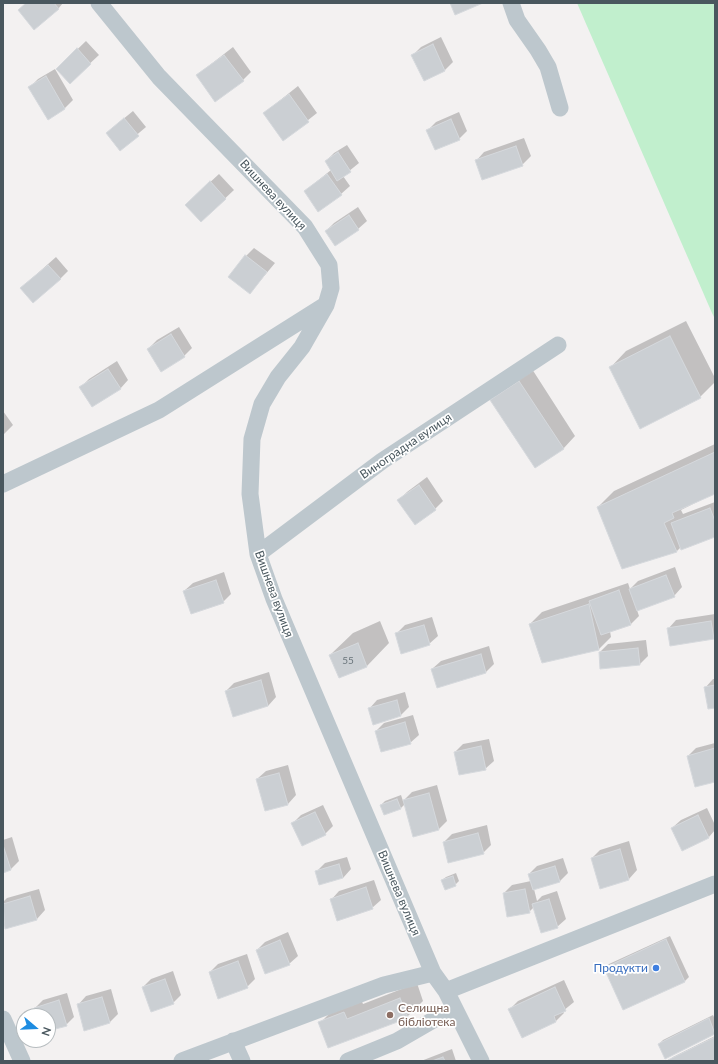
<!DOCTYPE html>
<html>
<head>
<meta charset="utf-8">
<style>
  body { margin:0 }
  #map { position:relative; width:718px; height:1064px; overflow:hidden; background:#f3f1f1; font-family:Lato,sans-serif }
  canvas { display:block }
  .frame { position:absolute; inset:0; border:4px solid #49575e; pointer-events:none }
  .north { position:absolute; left:16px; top:1008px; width:40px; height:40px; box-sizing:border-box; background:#fff; border:1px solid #b6bcbf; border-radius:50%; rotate:109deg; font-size:11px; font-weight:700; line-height:16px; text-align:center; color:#49575e }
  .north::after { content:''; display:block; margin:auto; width:14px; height:18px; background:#1d8ce1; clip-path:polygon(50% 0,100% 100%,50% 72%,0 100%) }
</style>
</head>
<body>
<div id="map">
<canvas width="718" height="1064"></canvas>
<div class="frame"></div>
<div class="north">N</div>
</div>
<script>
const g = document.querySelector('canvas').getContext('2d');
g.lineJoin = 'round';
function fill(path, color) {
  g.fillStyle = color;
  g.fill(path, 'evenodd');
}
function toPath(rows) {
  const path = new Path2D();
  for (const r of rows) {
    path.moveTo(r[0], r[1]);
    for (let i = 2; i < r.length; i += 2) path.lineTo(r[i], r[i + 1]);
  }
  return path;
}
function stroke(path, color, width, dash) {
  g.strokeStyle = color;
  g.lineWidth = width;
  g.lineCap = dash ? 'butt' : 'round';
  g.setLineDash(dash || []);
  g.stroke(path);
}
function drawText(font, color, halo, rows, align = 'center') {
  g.font = font + ' Lato,sans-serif';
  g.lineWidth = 3.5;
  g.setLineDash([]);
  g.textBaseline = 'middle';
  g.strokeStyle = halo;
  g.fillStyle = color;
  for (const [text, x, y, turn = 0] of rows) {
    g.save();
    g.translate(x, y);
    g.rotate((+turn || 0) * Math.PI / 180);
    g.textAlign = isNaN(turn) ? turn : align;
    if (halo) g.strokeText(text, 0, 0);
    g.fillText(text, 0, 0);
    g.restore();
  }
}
const green = toPath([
  [577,3,715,3,715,319,712,313]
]);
const shadow = toPath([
  [26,3,63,3,58,9,19,10],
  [441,37,453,62,445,70,424,80,413,55,421,47],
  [86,41,99,55,70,82,57,69],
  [233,47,251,72,243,80,197,75],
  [55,69,73,100,65,108,48,118,30,87,38,79],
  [298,86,317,113,283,140,264,113],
  [133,111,146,127,120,149,116,125],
  [459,112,467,131,459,139,428,130,436,122],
  [524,138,531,156,522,165,476,161,484,152],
  [347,145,359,163,343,176,350,186,341,194,319,210,305,191,331,170,326,161,334,153],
  [219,174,234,190,201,221,194,197],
  [358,207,367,221,358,229,335,245,326,231,334,223],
  [254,248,275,263,250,293,246,256],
  [56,257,68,271,60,279,30,280],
  [686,321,715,378,715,382,700,397,610,368,626,351],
  [179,327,192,348,184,356,148,349,157,340],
  [117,361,128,380,120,389,81,387,89,379],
  [532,369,575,436,563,449,492,400,504,387],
  [3,411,13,425,3,435],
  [715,444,715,493,681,510,683,514,715,502,715,536,681,547,677,551,598,507,614,491],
  [427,477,443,501,435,509,399,500,407,492],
  [675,567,682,587,674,596,637,610,639,616,631,624,610,631,611,637,599,649,530,624,542,612,628,583,630,589,638,581],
  [224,572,231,594,223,602,184,591,193,583],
  [715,614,715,636,713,638,668,629,676,620],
  [432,617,438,636,429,644,396,634,405,625],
  [380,621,389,643,367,666,340,677,330,655,353,633],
  [646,640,648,656,640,664,600,652,608,644],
  [489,646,494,664,486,672,438,687,432,669,441,661],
  [269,672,276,697,268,706,233,716,226,691,234,683],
  [713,679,715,679,715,707,705,688],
  [405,692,409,707,401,715,369,709,377,700],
  [413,715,419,735,410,743,376,731,384,723],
  [489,739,494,761,485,769,455,752,463,744],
  [715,743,715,781,688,756,696,748],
  [288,765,296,795,288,804,257,779,266,771],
  [437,785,447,821,439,829,405,804,401,808,384,814,381,805,385,801,401,795,403,801,412,792],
  [323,805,333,826,325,834,293,823,301,815],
  [707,808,715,825,715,830,709,837,683,849,672,828,681,820],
  [487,825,491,845,483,853,444,842,452,834],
  [12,837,19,861,11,869,3,872,3,840],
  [629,841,637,870,629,879,600,887,592,858,600,850],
  [347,857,351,869,343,878,317,871,325,863],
  [563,858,568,873,559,882,534,889,537,901,542,896,557,891,566,919,557,927,534,907,529,912,504,893,512,885,531,881,529,874,537,866],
  [456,873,459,881,455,885,442,880,446,877],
  [374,880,381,900,372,908,331,900,339,891],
  [39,889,45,910,37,919,5,928,3,920,3,902,7,898],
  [288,932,298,956,289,964,257,950,265,942],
  [670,936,689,977,685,981,623,1009,605,968,609,964],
  [247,954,255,979,247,987,210,972,218,964],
  [173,971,181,995,173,1003,143,987,151,979],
  [564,980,574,1002,563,1011,564,1013,556,1021,522,1037,510,1009,518,1001],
  [417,983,423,1001,407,1017,320,1023,336,1007,360,997,363,1004],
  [111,989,118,1014,110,1022,78,1005,86,996],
  [67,993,74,1017,66,1025,48,1030,48,1016,37,1016,35,1008,43,1000],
  [713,1015,715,1019,715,1033,666,1057,659,1044,663,1040],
  [715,1036,715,1061,669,1061,673,1057],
  [452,1049,456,1061,421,1061]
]);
const building = toPath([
  [26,3,54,3,59,9,34,30,18,10,26,3],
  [450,3,483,3,455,15,450,3],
  [433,44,445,71,424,81,411,55,433,44],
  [77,48,91,64,70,84,56,69,77,48],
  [224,55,244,81,215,102,196,75,224,55],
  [46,76,65,109,48,120,28,87,46,76],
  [289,94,309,122,283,141,263,113,289,94],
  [124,118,139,136,120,151,106,133,124,118],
  [451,119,460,140,435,150,426,130,451,119],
  [516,146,523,166,482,180,475,160,516,146],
  [338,152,351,172,337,181,325,161,338,152],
  [327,174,342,195,318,212,304,191,327,174],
  [210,181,226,199,201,222,185,205,210,181],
  [349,215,359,230,335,246,325,231,349,215],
  [245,255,267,272,250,294,228,277,245,255],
  [48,265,61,279,33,303,20,288,48,265],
  [171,334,185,357,161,372,147,349,171,334],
  [670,336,701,398,640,429,609,367,670,336],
  [108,369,121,389,92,407,79,387,108,369],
  [519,381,564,449,535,468,490,400,519,381],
  [715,452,715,494,672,513,674,518,664,523,677,552,622,569,597,507,715,452],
  [419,485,436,510,415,525,397,500,419,485],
  [710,508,715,521,715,537,681,550,671,523,710,508],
  [666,575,675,597,637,611,629,589,666,575],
  [216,580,224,603,191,614,183,591,216,580],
  [619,590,631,625,601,635,589,601,619,590],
  [589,604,599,650,542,663,529,624,589,604],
  [711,621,714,639,670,646,667,628,711,621],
  [424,625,430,645,401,654,395,633,424,625],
  [358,643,367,667,339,678,329,655,358,643],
  [638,648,640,665,600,669,599,652,638,648],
  [481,654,486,673,437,688,431,669,481,654],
  [261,680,268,706,233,717,225,691,261,680],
  [715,685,715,708,708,709,704,687,715,685],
  [397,700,401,716,373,725,368,708,397,700],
  [405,722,411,744,381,752,375,731,405,722],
  [481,746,486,770,459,775,454,752,481,746],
  [715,748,715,782,695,787,687,756,715,748],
  [279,773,288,805,265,811,256,779,279,773],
  [429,793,439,830,413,837,403,800,429,793],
  [397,799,401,809,384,815,380,805,397,799],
  [315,812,326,835,302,846,291,823,315,812],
  [698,815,709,838,682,851,671,828,698,815],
  [478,833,484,854,448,863,443,842,478,833],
  [3,845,11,870,3,873,3,845],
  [620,849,629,880,600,889,591,858,620,849],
  [339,864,343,878,319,885,315,871,339,864],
  [555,866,560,882,533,890,528,874,555,866],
  [453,876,456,886,445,890,441,880,453,876],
  [366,887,373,909,337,921,330,899,366,887],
  [525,889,530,913,507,917,503,893,525,889],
  [30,896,37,920,5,929,3,904,30,896],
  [549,899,558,928,541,933,532,904,549,899],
  [666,939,685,982,623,1010,604,968,666,939],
  [280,940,290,965,265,974,256,950,280,940],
  [238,961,248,988,218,999,209,972,238,961],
  [165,979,174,1004,151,1012,142,987,165,979],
  [555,987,566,1011,554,1016,556,1022,522,1038,508,1009,555,987],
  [102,997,110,1023,84,1031,77,1004,102,997],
  [400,998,408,1018,328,1048,318,1022,344,1012,347,1019,400,998],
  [59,1000,67,1026,48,1031,48,1016,36,1016,34,1008,59,1000],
  [709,1018,715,1034,665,1059,658,1044,709,1018],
  [715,1037,715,1061,668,1061,668,1060,715,1037],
  [443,1057,445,1061,432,1061,443,1057]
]);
const street = toPath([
  [99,3,159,77,305,227,329,265,331,288,326,305,302,347,278,377,262,404,252,439,250,494,258,554,274,599,433,973,446,991,481,1061],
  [511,3,517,20,538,50,548,67,560,108],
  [3,484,159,410,324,306],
  [258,554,382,461,558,345],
  [446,991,715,884],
  [3,1019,22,1061],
  [233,1041,242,1061],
  [182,1061,384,985,433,973],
  [348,1061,397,1041,454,1008]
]);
const markers = [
  [656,968,4,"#3f7fe0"],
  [390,1015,4,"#8d6e63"]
];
const numberNames = [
  ["55",348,661]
];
const streetNames = [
  ["Вишнева вулиця",273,195,47],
  ["Виноградна вулиця",406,446,-34],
  ["Вишнева вулиця",274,594,70],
  ["Вишнева вулиця",399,893,67]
];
const shopNames = [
  ["Продукти",648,968]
];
const educationNames = [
  ["Селищна",398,1008],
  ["бібліотека",398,1022]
];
fill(green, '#c1efcd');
fill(shadow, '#0003');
fill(building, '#cbcfd3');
stroke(building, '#d5d8dc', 1);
stroke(street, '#bdc7cd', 17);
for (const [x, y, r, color] of markers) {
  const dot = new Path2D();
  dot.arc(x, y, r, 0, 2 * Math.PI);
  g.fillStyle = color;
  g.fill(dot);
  stroke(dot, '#fff', 1.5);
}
drawText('10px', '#6a757b', null, numberNames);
drawText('12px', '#49575e', '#fff', streetNames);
drawText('12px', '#366cbe', '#fff', shopNames, 'right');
drawText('12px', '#785e54', '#fff', educationNames, 'left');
</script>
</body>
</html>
